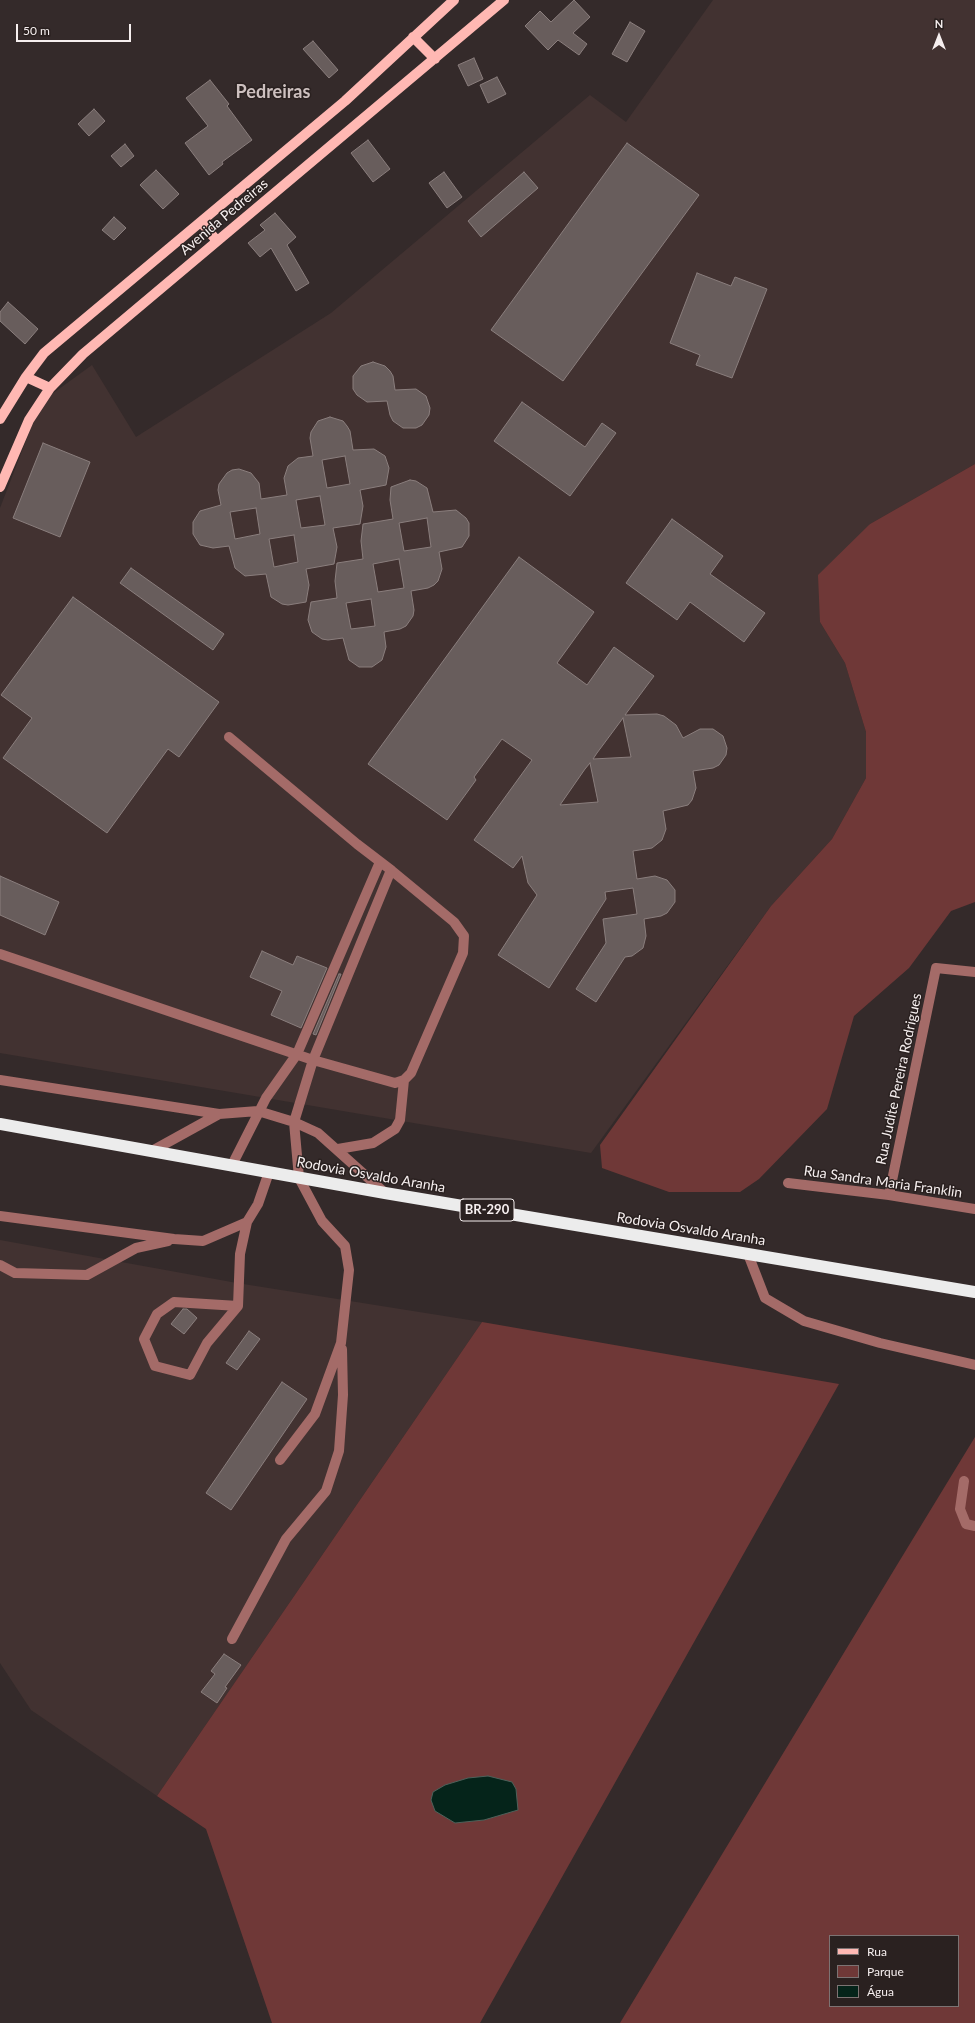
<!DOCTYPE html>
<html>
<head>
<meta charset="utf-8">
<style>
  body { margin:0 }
  #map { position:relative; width:975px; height:2023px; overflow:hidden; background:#342a2a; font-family:Lato,sans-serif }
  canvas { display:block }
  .legend { position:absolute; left:829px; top:1935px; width:130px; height:72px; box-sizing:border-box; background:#2a2120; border:1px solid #7c7373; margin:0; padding:5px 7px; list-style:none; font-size:12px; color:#f6efef }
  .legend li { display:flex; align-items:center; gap:8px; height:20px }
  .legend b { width:20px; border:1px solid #7c7373 }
  .north { position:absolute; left:919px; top:16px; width:40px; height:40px; -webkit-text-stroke:3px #2a2120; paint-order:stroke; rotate:0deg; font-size:11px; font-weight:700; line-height:16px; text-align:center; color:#f6efef }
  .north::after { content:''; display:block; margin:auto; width:14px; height:18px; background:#f6efef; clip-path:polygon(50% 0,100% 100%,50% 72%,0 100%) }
  .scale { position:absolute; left:16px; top:24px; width:115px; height:18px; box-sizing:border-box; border:2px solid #f6efef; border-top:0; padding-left:5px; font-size:12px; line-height:14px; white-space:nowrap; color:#f6efef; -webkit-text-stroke:3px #2a2120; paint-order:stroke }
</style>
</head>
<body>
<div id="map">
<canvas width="975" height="2023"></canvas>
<ul class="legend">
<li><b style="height:5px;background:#ffb8b3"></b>Rua</li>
<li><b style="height:11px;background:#6f3837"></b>Parque</li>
<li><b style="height:11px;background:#05241a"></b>Água</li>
</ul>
<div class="north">N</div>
<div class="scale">50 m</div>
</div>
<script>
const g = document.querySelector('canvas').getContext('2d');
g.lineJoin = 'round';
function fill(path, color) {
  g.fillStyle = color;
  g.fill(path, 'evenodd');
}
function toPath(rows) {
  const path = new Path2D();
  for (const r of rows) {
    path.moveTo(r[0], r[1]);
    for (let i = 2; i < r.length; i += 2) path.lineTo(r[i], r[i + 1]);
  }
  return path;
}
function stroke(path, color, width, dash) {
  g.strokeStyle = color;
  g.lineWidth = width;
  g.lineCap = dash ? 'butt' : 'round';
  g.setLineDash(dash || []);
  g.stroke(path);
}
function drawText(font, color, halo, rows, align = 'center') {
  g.font = font + ' Lato,sans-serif';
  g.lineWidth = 3;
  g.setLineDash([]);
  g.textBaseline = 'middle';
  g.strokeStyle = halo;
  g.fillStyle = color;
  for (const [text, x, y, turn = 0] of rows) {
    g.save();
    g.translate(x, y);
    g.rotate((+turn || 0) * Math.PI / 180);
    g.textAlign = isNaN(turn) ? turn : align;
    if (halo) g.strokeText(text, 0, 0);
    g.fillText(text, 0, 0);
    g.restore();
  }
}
const built = toPath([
  [713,0,975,0,975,464,870,524,820,622,845,663,866,732,866,778,832,839,771,906,591,1153,0,1053,0,508,41,402,92,365,136,437,331,313,590,95,626,122],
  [0,1240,237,1283,482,1322,157,1796,31,1710,0,1663]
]);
const green = toPath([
  [975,464,975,902,951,911,909,968,854,1016,827,1109,759,1179,740,1192,669,1192,602,1168,600,1145,771,906,832,839,866,778,866,732,845,663,820,622,818,575,870,524],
  [482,1322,839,1384,480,2023,272,2023,206,1829,157,1796],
  [975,1437,975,2023,620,2023,897,1565],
  [830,1936,958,1936,958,2006,830,2006]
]);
const water = toPath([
  [488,1776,512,1782,516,1789,518,1810,484,1820,455,1823,435,1811,431,1800,433,1792,445,1785,468,1778,488,1776]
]);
const building = toPath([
  [574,0,590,17,573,33,587,44,579,55,558,40,548,50,525,26,540,11,551,22,574,0],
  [630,22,645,31,627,62,612,54,630,22],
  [313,41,338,70,329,78,303,49,313,41],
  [474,58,483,79,468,86,458,65,474,58],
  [497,77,506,94,488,103,480,85,497,77],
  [210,80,229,104,227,106,252,140,222,162,223,164,209,175,185,143,208,126,186,98,210,80],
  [94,109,105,121,89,136,78,124,94,109],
  [368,140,390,169,373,182,351,153,368,140],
  [627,143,699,195,563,381,491,330,627,143],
  [125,144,134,156,121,167,111,156,125,144],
  [156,170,179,194,163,209,140,185,156,170],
  [444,172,462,197,447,208,429,183,444,172],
  [524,172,538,188,481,237,468,221,524,172],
  [275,213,296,237,287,245,309,283,296,291,271,248,260,257,248,243,265,230,260,225,275,213],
  [114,217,126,228,114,240,102,230,114,217],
  [697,273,731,286,735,277,767,289,732,378,696,365,700,355,670,343,697,273],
  [8,302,38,329,25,344,0,321,0,312,8,302],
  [373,362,385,366,390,371,393,376,395,390,416,389,426,396,430,408,429,415,422,425,416,428,403,428,393,421,390,415,387,401,367,402,357,395,353,389,353,376,361,366,373,362],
  [522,402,585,447,602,423,616,433,570,496,494,441,522,402],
  [330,417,343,421,347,426,350,431,353,450,374,449,385,456,389,468,386,485,360,490,363,506,360,524,333,528,337,547,334,564,306,569,309,585,306,602,288,605,282,604,271,597,266,574,245,576,235,568,229,546,213,548,200,545,193,534,193,522,200,511,221,505,218,490,219,484,227,473,232,470,239,469,251,473,259,483,261,499,287,495,284,478,288,466,298,458,313,456,310,438,311,432,318,421,330,417],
  [345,456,350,484,327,488,322,460,345,456],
  [320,496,325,525,301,528,296,500,320,496],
  [256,508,260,534,235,539,230,512,256,508],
  [294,535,298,562,274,567,269,539,294,535],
  [43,443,90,462,60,537,13,518,43,443],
  [410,480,416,481,427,488,433,512,456,510,466,518,469,523,469,536,462,547,439,552,442,569,438,581,434,585,428,588,411,591,414,610,413,616,406,626,400,629,384,632,386,647,382,660,372,667,359,667,349,660,343,638,328,640,322,639,312,632,308,620,311,602,337,598,335,581,337,563,363,559,361,541,363,524,393,519,390,500,391,487,410,480],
  [427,518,431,547,404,551,399,523,427,518],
  [399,559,404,588,378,592,373,564,399,559],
  [371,599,375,626,351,629,346,603,371,599],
  [672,519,723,556,710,574,765,613,744,642,690,602,677,620,626,583,672,519],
  [519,557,594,612,557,663,587,685,614,647,654,676,625,715,657,714,664,716,676,725,683,738,700,729,713,729,723,736,727,748,726,755,719,765,713,768,693,771,696,788,692,800,688,805,663,811,666,829,662,840,652,848,633,851,637,879,655,876,667,880,675,890,675,902,667,913,661,916,644,919,646,936,643,948,632,956,625,957,596,1002,576,989,606,943,603,919,637,914,633,888,605,892,606,899,549,988,498,955,537,895,528,883,522,856,513,868,474,840,532,760,502,739,474,777,476,780,447,820,368,764,519,557],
  [623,718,631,757,593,759,597,753,623,718],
  [590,763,598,802,560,805,585,769,590,763],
  [131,568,224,634,213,650,120,583,131,568],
  [73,597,219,702,179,757,168,749,107,833,3,758,32,718,1,695,73,597],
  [0,876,59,902,45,935,0,915,0,876],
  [262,951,293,965,297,956,327,968,301,1028,271,1015,282,991,250,977,262,951],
  [339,974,341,974,316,1035,313,1034,339,974],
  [183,1309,187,1309,197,1318,184,1334,171,1324,183,1309],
  [249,1331,260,1339,237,1370,226,1363,249,1331],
  [282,1382,307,1399,231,1510,206,1493,282,1382],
  [224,1654,241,1665,225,1687,227,1688,217,1703,201,1692,215,1674,211,1671,224,1654]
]);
const minor = toPath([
  [0,954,313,1060,395,1083,404,1080,411,1073,463,953,464,936,454,922,391,870,357,844,229,737],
  [0,1080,219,1114,258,1111,294,1122,318,1133,385,1193],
  [338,1149,373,1143,395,1129,400,1120,404,1080],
  [152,1151,219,1114],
  [232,1165,266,1098,297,1054,380,862],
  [788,1183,889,1195,975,1209],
  [889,1195,936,968,975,972],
  [0,1216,174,1239,203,1241,247,1222],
  [748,1254,765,1298,804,1321,880,1343,975,1365],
  [0,1265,15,1273,87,1275,136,1248,168,1241],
  [238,1306,174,1302,157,1314,144,1339,155,1366,190,1375,207,1343,238,1306,240,1254,247,1222,258,1204,269,1172],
  [280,1460,315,1414,341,1343,349,1270,345,1246,322,1221,299,1178,294,1122,313,1060,391,870],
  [964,1481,960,1509,966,1524,975,1526],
  [232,1639,286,1539,326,1491,339,1451,343,1395,342,1349]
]);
const major = toPath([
  [413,37,435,59],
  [201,222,217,241],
  [26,377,50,388],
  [0,419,26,377,44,353,345,101,454,0],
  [0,487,29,420,50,388,83,354,504,0]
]);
const highway = toPath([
  [0,1124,385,1193,975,1292]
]);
const shields = [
  [487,1210,54]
];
const shieldNames = [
  ["BR-290",487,1210]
];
const streetNames = [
  ["Avenida Pedreiras",224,217,-40],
  ["Rua Judite Pereira Rodrigues",899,1079,-78],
  ["Rodovia Osvaldo Aranha",371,1175,10],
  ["Rua Sandra Maria Franklin",883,1182,8],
  ["Rodovia Osvaldo Aranha",691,1229,9]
];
const districtNames = [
  ["Pedreiras",273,92]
];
fill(built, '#423231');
fill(green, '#6f3837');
fill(water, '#05241a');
stroke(water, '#4d615a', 1);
fill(building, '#685d5c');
stroke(building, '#8a7e7d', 1);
stroke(minor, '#a46b68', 10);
stroke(major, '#ffb8b3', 10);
stroke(highway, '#ececec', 12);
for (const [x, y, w] of shields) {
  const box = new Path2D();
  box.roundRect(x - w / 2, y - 11, w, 22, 3);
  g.fillStyle = '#2a2120';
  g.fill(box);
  stroke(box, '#f6efef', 1);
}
drawText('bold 13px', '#f6efef', null, shieldNames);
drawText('14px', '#f6efef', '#2a2120', streetNames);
drawText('bold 18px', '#cdc0bf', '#2a2120', districtNames);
</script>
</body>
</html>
